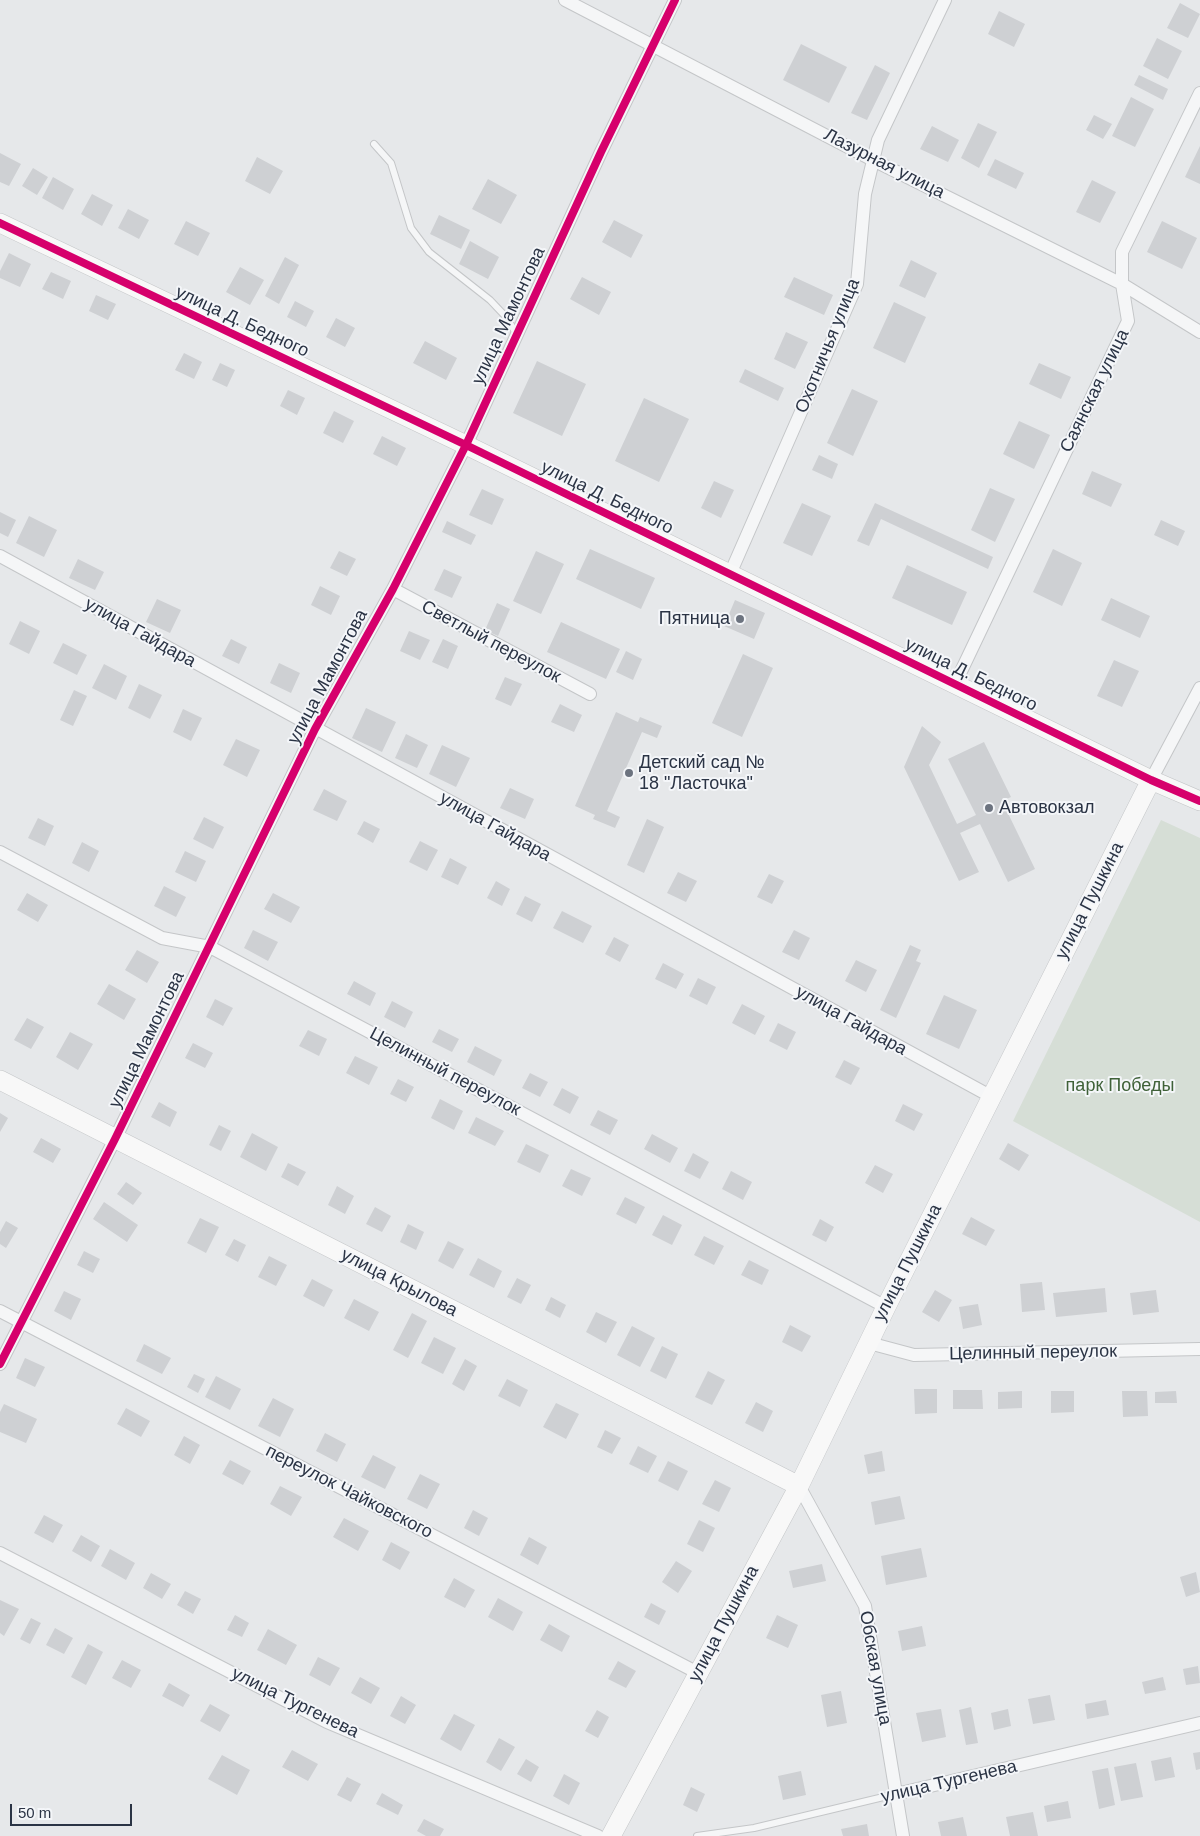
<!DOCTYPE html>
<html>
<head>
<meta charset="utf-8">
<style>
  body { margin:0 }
  #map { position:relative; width:1200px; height:1836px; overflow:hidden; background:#e6e8ea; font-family:Arial,sans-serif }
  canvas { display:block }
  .scale { position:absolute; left:10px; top:1804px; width:122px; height:22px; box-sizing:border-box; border:2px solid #2b3445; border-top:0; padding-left:6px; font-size:15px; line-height:18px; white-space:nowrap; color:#2b3445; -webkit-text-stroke:4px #f4f6f9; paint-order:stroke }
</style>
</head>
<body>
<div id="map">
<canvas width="1200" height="1836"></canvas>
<div class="scale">50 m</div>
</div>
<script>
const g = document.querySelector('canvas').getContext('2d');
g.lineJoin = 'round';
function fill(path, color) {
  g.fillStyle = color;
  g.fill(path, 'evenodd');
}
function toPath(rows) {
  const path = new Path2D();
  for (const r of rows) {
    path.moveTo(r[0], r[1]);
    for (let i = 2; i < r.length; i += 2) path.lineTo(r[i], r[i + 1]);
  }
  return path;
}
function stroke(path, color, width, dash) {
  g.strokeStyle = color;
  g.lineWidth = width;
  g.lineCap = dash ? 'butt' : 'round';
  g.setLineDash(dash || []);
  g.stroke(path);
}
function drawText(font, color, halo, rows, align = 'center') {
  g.font = font + ' Arial,sans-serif';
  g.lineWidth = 4;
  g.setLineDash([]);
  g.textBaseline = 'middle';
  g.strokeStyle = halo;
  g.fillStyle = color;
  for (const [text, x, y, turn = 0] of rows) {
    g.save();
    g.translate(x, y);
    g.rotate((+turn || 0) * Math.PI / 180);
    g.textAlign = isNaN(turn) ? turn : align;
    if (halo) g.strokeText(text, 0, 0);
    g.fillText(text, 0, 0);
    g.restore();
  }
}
const green = toPath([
  [1161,820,1200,838,1200,1222,1013,1121]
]);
const building = toPath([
  [1180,3,1200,14,1188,38,1167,28],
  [999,11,1025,24,1014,47,988,34],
  [1157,38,1182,51,1168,79,1143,66],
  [801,44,847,67,829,103,783,80],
  [875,65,890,73,867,120,851,113],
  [1139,75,1168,89,1163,100,1134,85],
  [1131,97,1154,109,1135,147,1112,136],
  [1094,115,1112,124,1103,139,1086,130],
  [978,123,997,132,979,168,961,158],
  [932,126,959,140,948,162,920,149],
  [1200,146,1200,184,1185,177],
  [0,153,21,164,9,186,0,182],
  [257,157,283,171,270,194,245,181],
  [995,159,1024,173,1016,189,987,175],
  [33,168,48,177,37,195,22,186],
  [53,177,74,189,63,210,42,198],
  [488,179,517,195,501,224,472,209],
  [1092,180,1116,192,1100,223,1076,212],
  [92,194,113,205,102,226,81,214],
  [128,209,149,220,139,239,118,228],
  [439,215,470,230,461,249,430,234],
  [614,220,643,235,631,258,602,242],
  [186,221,210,233,198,256,174,244],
  [1162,221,1197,238,1182,269,1147,252],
  [470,241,499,257,488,279,459,264],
  [9,253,31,264,20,287,0,278,0,271],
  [285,257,299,265,279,304,265,296],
  [911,260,937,273,925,298,899,286],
  [240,267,264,280,250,305,226,292],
  [51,272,71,281,63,299,42,289],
  [582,277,611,292,599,315,570,299],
  [794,277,833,295,824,315,784,297],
  [96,295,116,304,108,320,89,311],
  [295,301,314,311,306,327,287,317],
  [894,302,926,317,905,363,873,348],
  [336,318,355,328,345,347,326,337],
  [786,332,808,342,795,369,774,359],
  [425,341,457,358,446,380,413,363],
  [184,353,202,362,194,379,175,370],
  [537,361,586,384,562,436,513,413],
  [220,363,235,370,227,387,212,380],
  [1039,363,1071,377,1061,399,1029,384],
  [745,369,784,388,778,401,739,382],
  [852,389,878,401,853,456,827,443],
  [288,390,305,398,297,415,280,406],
  [644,398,689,419,659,482,615,461],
  [334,411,354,421,343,443,323,433],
  [1019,421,1050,435,1034,469,1003,454],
  [382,436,406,448,397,466,373,454],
  [819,455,838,464,832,479,812,470],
  [1092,471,1122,484,1111,507,1082,494],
  [714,481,734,490,721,518,701,508],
  [990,488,1015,499,995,542,971,530],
  [482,489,504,499,492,525,469,515],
  [802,503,831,516,812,556,783,543],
  [875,503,993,557,988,569,881,519,869,546,857,541],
  [0,512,16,520,8,537,0,533],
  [29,516,57,530,44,557,16,543],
  [1161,520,1185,531,1178,546,1154,535],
  [447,521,476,535,471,545,442,532],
  [590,549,655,578,641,609,576,579],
  [1053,549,1082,563,1062,606,1033,592],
  [339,551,356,559,347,576,330,568],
  [536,551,564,564,541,614,513,601],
  [78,559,104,572,95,590,69,578],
  [907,565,967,592,952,625,892,598],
  [444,569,462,577,452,598,434,590],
  [320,586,340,596,331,615,311,605],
  [1111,598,1150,616,1140,638,1101,620],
  [157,599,181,610,170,633,146,622],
  [735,600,765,613,754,639,724,626],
  [497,603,510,609,498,636,485,630],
  [20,621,40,631,29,654,9,644],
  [561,622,620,649,606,679,547,652],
  [409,631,430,640,420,660,400,651],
  [231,639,247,647,239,664,222,656],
  [443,639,458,646,448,669,432,662],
  [63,643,87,655,77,675,53,663],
  [626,651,642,659,633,680,616,672],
  [743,654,773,668,742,737,712,723],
  [1114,660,1139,671,1122,707,1097,696],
  [279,663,300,673,291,693,270,683],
  [104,664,127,676,116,700,92,688],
  [505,677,522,684,511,706,495,699],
  [139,684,162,695,150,719,128,708],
  [74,690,87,696,73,726,60,720],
  [560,704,582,715,574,732,551,722],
  [366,708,396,722,382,752,352,738],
  [183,709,202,718,191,741,173,732],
  [616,712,638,722,640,717,662,726,657,738,642,732,607,811,620,817,615,828,593,819,595,815,575,806],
  [922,726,941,742,929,765,957,824,976,815,948,759,984,742,1011,797,1002,801,1035,869,1008,882,980,824,960,833,979,872,959,881,904,767],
  [406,734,428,745,417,768,395,758],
  [236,739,260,750,247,777,223,765],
  [442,745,470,758,456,787,429,774],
  [510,788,534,799,525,819,500,808],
  [324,789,347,801,337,821,313,810],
  [204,817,224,827,213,849,193,839],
  [38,818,54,826,45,846,28,838],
  [647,819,664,827,644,873,627,865],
  [364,821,380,829,373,843,357,834],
  [420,841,438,850,427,871,409,862],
  [82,842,99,851,89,872,72,863],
  [185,851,206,861,196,882,175,872],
  [450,858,467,867,458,885,441,877],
  [678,872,697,881,686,902,667,893],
  [769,874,784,881,772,904,757,897],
  [496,881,510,889,502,906,487,898],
  [164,886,186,897,176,917,154,906],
  [27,893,48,905,38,922,17,910],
  [273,893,300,907,291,923,264,909],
  [525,896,541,904,532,922,516,914],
  [562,911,592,926,583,943,553,928],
  [253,930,278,942,268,961,244,948],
  [794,930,810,938,799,960,782,952],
  [614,937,629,945,620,962,605,954],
  [910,945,921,950,916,961,921,963,896,1018,880,1010],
  [137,950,159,962,147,983,125,970],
  [856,960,877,970,866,992,845,981],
  [663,963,684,974,676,989,655,979],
  [698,978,716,987,707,1005,689,996],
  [354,981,376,993,370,1006,347,994],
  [109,984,136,999,124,1020,97,1004],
  [944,995,977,1010,959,1049,926,1034],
  [215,999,233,1008,223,1026,206,1017],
  [392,1001,413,1012,405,1028,384,1017],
  [742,1004,765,1016,755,1035,732,1023],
  [27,1018,44,1027,31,1049,14,1040],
  [778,1023,796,1032,787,1050,769,1041],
  [439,1029,459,1039,452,1052,432,1042],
  [308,1030,327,1039,319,1056,299,1046],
  [70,1032,93,1044,78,1070,56,1057],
  [193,1043,213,1053,205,1068,185,1058],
  [475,1046,502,1060,494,1076,467,1062],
  [355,1056,378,1067,369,1085,346,1073],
  [844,1060,860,1068,851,1085,835,1077],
  [530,1073,548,1082,540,1097,522,1088],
  [398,1079,414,1087,406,1102,390,1094],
  [562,1088,579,1097,570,1114,553,1105],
  [440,1099,463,1111,454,1130,431,1118],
  [159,1102,177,1112,170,1127,151,1117],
  [903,1104,923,1114,914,1131,895,1121],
  [598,1110,618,1120,610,1135,590,1125],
  [0,1113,8,1118,0,1132],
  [476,1117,504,1131,495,1146,468,1133],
  [219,1125,231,1131,221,1151,209,1145],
  [252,1133,278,1147,266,1171,240,1157],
  [652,1134,678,1148,670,1163,644,1149],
  [41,1138,61,1149,53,1163,33,1152],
  [1008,1143,1029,1155,1019,1171,999,1159],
  [526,1144,549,1155,540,1173,517,1162],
  [693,1153,709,1162,700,1179,684,1171],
  [288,1163,306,1172,298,1186,281,1177],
  [875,1165,893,1174,883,1193,865,1183],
  [571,1169,591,1178,582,1196,562,1186],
  [731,1171,752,1182,743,1200,722,1189],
  [126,1182,142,1193,133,1205,117,1194],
  [337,1186,354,1196,345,1214,328,1205],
  [625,1197,645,1207,636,1224,616,1214],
  [104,1202,138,1225,127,1242,93,1219],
  [375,1207,391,1216,382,1232,366,1224],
  [663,1215,682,1225,672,1245,652,1235],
  [971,1217,995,1230,986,1246,962,1234],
  [200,1218,219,1227,206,1253,187,1243],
  [820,1219,834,1227,826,1242,812,1235],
  [6,1221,18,1228,6,1248,0,1244,0,1232],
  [408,1224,424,1232,416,1250,400,1242],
  [704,1236,724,1246,714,1265,694,1255],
  [234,1239,246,1245,238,1262,225,1255],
  [448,1241,464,1249,453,1269,438,1261],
  [84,1251,100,1259,93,1273,77,1265],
  [269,1256,287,1265,276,1286,258,1277],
  [478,1258,502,1271,494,1288,469,1275],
  [749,1260,769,1270,762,1285,741,1275],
  [517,1278,531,1285,521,1304,507,1297],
  [312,1279,333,1290,324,1307,303,1296],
  [1042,1282,1045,1310,1022,1312,1020,1284],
  [1105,1288,1107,1312,1056,1317,1053,1293],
  [935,1290,952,1300,939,1322,922,1312],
  [1156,1290,1159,1312,1133,1315,1130,1293],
  [64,1291,81,1299,71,1320,54,1311],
  [551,1297,566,1305,560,1318,545,1310],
  [354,1299,379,1312,369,1331,344,1318],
  [978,1304,982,1325,963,1329,959,1307],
  [596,1312,617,1322,606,1343,586,1332],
  [412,1313,427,1321,408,1358,393,1350],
  [790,1325,811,1336,802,1352,782,1342],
  [632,1326,655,1338,640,1367,617,1355],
  [434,1337,456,1348,443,1374,421,1363],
  [144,1344,171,1358,162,1374,136,1361],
  [662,1346,678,1354,666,1379,650,1371],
  [25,1358,45,1367,35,1387,16,1378],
  [465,1359,477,1366,464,1391,452,1384],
  [708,1371,725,1380,712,1405,695,1397],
  [194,1374,205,1379,198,1393,187,1387],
  [216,1376,241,1389,230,1410,205,1397],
  [507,1379,528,1390,520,1407,498,1396],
  [914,1389,937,1389,937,1413,915,1414],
  [953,1390,982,1390,983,1409,953,1409],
  [1022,1391,1022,1408,998,1409,998,1392],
  [1051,1391,1074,1391,1074,1412,1051,1413],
  [1122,1391,1147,1391,1148,1416,1123,1417],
  [1176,1391,1177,1403,1155,1403,1155,1392],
  [273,1398,294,1409,280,1437,258,1426],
  [756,1402,773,1411,763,1432,745,1423],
  [556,1403,579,1414,566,1439,543,1427],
  [4,1404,37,1419,26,1443,0,1432,0,1412],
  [126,1408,150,1421,141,1437,117,1424],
  [605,1430,621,1438,612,1454,597,1447],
  [325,1433,346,1444,337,1462,316,1451],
  [184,1436,200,1445,190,1464,174,1455],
  [638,1446,657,1456,648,1473,629,1464],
  [882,1451,885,1471,868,1474,864,1455],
  [373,1455,396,1467,385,1489,361,1477],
  [230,1460,251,1471,243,1485,222,1474],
  [668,1461,688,1471,678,1491,658,1481],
  [420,1474,440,1484,427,1509,407,1499],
  [715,1480,731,1488,719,1512,702,1504],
  [280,1486,302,1497,291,1516,270,1504],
  [900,1496,905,1519,875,1525,871,1502],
  [473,1510,488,1518,479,1536,464,1528],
  [44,1515,63,1525,53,1543,34,1533],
  [344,1518,369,1531,358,1551,333,1537],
  [699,1520,715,1528,703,1552,687,1544],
  [81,1535,100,1546,91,1562,72,1551],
  [529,1537,547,1547,538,1565,520,1555],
  [391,1542,410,1552,400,1570,382,1560],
  [921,1548,927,1577,886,1585,881,1556],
  [110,1549,135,1563,126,1580,101,1566],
  [676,1561,692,1571,678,1593,662,1582],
  [822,1564,826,1581,793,1588,789,1571],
  [1196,1572,1200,1592,1186,1597,1180,1577],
  [151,1573,171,1584,162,1599,143,1588],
  [454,1578,475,1590,465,1608,444,1597],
  [185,1591,201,1599,193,1614,177,1605],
  [498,1598,523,1612,513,1631,488,1617],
  [0,1600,19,1609,4,1636,0,1633],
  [651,1603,666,1611,659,1625,644,1617],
  [235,1615,249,1623,242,1637,227,1630],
  [777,1615,798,1625,788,1648,766,1638],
  [31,1618,41,1623,30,1644,20,1639],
  [549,1624,570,1636,562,1652,540,1640],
  [922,1626,926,1646,902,1651,898,1631],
  [55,1628,73,1638,64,1654,46,1645],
  [268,1629,297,1645,286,1665,257,1650],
  [88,1644,103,1652,86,1685,71,1677],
  [318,1657,340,1668,330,1686,309,1675],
  [122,1660,141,1670,131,1688,112,1678],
  [618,1661,636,1671,626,1688,608,1679],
  [1198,1666,1200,1683,1186,1685,1183,1669],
  [360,1677,380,1688,371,1704,351,1693],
  [1163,1677,1166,1690,1145,1694,1142,1682],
  [169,1683,190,1695,183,1707,162,1696],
  [841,1691,847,1723,827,1727,821,1695],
  [1050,1695,1055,1720,1033,1724,1028,1699],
  [401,1696,416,1705,405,1724,390,1716],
  [1106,1700,1109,1715,1087,1719,1085,1704],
  [210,1704,230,1715,220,1732,200,1721],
  [971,1707,978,1743,966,1745,959,1710],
  [941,1709,946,1737,922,1742,916,1713],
  [1008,1709,1011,1726,994,1730,991,1713],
  [597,1710,609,1717,598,1738,585,1731],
  [454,1714,475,1725,461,1751,440,1739],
  [499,1738,515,1747,501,1771,486,1762],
  [292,1750,318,1764,308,1781,282,1767],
  [1200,1752,1200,1769,1196,1770,1193,1753],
  [222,1755,250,1770,237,1795,208,1779],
  [1171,1757,1175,1777,1155,1781,1151,1761],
  [526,1759,539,1767,531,1782,517,1774],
  [1136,1763,1143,1797,1121,1801,1114,1767],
  [1108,1768,1115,1805,1099,1809,1092,1771],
  [801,1771,806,1795,783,1800,778,1776],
  [564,1774,580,1783,569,1805,553,1796],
  [347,1777,361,1784,351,1802,337,1795],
  [691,1787,705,1794,697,1812,683,1805],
  [382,1793,403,1805,398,1815,376,1804],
  [1068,1801,1071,1818,1047,1822,1044,1806],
  [1033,1812,1038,1836,1010,1836,1006,1817],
  [963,1817,967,1836,941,1836,938,1822],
  [424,1819,444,1829,440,1836,426,1836,417,1831],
  [867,1824,869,1836,843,1836,841,1829]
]);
const lane = toPath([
  [374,144,391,163,411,228,429,252,490,300,507,318,517,335],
  [697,1836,754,1828,896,1794]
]);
const street = toPath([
  [565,0,873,160,1122,284,1200,332],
  [0,556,992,1097],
  [730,574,857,284,865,194,878,140,945,0],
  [393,589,590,694],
  [955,684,1128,321,1122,284,1122,252,1200,93],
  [1151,780,1200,688],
  [0,852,162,938,210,947,886,1307],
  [0,1311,698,1673],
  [869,1343,914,1355,1200,1349],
  [0,1364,115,1139,315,729,393,589,466,445,601,152,675,0],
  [799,1486,865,1606,903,1836],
  [0,1553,327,1722,598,1836],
  [896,1794,1200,1723]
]);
const secondary = toPath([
  [0,223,466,445,1151,780,1200,801],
  [0,1080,799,1486],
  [611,1836,799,1486,886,1307,1151,780]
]);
const cycleway = toPath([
  [0,223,466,445,1151,780,1200,801],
  [0,1364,115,1139,315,729,393,589,466,445,601,152,675,0]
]);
const markers = [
  [740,619,5,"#6c737f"],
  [629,773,5,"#6c737f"],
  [989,808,5,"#6c737f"]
];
const streetNames = [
  ["Лазурная улица",884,164,27],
  ["улица Мамонтова",509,316,-65],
  ["улица Д. Бедного",242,322,25],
  ["Охотничья улица",828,346,-68],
  ["Саянская улица",1095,391,-64],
  ["улица Д. Бедного",607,498,26],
  ["улица Гайдара",140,633,29],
  ["Светлый переулок",491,642,28],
  ["улица Д. Бедного",971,675,26],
  ["улица Мамонтова",328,677,-62],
  ["улица Гайдара",495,827,29],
  ["улица Пушкина",1090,901,-63],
  ["улица Гайдара",851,1021,29],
  ["улица Мамонтова",147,1040,-64],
  ["Целинный переулок",445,1072,28],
  ["улица Пушкина",908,1263,-63],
  ["улица Крылова",399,1283,27],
  ["Целинный переулок",1033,1353,-1],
  ["переулок Чайковского",349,1492,27],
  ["улица Пушкина",724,1624,-62],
  ["Обская улица",875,1668,80],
  ["улица Тургенева",295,1703,26],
  ["улица Тургенева",949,1782,-13]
];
const poiNames = [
  ["Пятница",730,619,"right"],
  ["Детский сад №",639,763],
  ["18 \"Ласточка\"",639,784],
  ["Автовокзал",999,808]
];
const parkNames = [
  ["парк Победы",1120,1086]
];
fill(green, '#d6ded6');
fill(building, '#ced0d3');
stroke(lane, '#c4c6c8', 8);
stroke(street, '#c4c6c8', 14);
stroke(secondary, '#c4c6c8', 20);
stroke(lane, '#f5f6f7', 6);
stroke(street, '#f5f6f7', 12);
stroke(secondary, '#f8f8f8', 19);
stroke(cycleway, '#d6006c', 8);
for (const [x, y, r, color] of markers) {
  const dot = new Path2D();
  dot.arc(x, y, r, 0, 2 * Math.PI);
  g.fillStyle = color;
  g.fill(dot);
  stroke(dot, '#f4f6f9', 2);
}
drawText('18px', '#2b3445', '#f4f6f9', streetNames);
drawText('18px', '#2b3445', '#f4f6f9', poiNames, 'left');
drawText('18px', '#3f6138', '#f4f6f9', parkNames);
</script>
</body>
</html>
